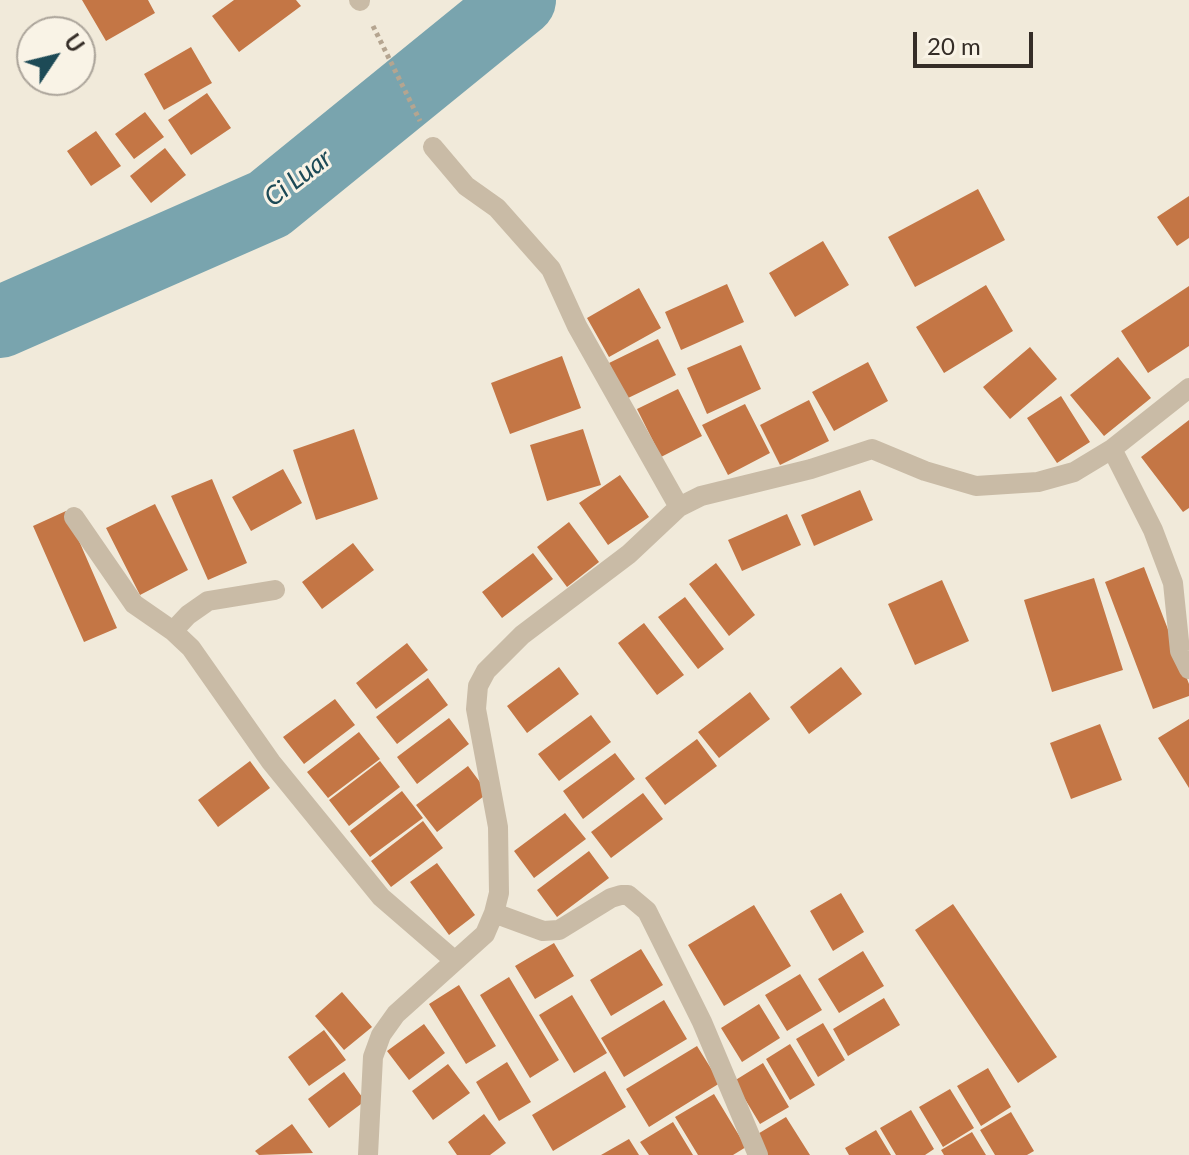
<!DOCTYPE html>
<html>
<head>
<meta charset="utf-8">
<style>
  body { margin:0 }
  #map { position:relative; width:1189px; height:1155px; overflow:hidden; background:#f1eada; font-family:Lato,sans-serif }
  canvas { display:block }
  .north { position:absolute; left:16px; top:16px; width:80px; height:80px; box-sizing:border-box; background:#f9f3e6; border:2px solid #aba49a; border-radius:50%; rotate:55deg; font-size:22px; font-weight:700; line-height:32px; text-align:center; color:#352d27 }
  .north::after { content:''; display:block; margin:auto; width:28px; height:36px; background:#1d4a56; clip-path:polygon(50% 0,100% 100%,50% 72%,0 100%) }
  .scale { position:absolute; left:913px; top:32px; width:120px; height:36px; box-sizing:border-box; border:4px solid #352d27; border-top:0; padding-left:10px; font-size:24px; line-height:28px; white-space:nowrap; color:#352d27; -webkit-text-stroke:6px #f9f3e6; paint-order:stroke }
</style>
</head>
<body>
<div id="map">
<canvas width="1189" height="1155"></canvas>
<div class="north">U</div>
<div class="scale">20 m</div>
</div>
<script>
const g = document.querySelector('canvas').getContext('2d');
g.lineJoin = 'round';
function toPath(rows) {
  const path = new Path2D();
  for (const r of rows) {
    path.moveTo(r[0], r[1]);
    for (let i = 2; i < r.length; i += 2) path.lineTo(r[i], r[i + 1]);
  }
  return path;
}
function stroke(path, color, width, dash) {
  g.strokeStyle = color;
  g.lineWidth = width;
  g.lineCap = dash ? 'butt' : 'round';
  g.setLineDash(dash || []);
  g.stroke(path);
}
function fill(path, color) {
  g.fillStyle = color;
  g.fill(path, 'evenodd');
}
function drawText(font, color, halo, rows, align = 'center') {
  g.font = font + ' Lato,sans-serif';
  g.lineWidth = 6;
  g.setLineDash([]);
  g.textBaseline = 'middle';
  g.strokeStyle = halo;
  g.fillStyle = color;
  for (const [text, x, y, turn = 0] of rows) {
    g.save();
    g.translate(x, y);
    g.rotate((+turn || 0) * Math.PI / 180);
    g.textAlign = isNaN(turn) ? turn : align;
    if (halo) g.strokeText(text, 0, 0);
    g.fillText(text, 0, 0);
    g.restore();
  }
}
const river = toPath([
  [0,322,269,204,520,0]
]);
const building = toPath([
  [82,0,148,0,155,13,106,41],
  [234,0,296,0,301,6,239,52,212,16],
  [191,47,212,83,164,110,144,74],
  [207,93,231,128,191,155,168,120],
  [145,112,164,137,134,159,115,134],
  [96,131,121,166,91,186,67,151],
  [165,148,186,175,151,203,130,176],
  [978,189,1005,240,915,287,888,237],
  [1189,196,1189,238,1177,246,1157,217],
  [823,241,849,285,795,317,769,273],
  [727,284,744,322,681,350,665,312],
  [986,285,1013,331,944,373,916,327],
  [1189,286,1189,346,1148,373,1121,331],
  [639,288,661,328,609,357,587,318],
  [658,339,676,375,626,399,609,363],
  [741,345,761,389,707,414,687,368],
  [1030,347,1057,379,1010,419,983,387],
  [562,356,581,408,510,434,491,383],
  [1118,357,1151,398,1104,436,1070,395],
  [868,362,888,401,834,431,812,392],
  [678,389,702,436,661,457,637,409],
  [1061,396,1090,442,1057,463,1027,418],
  [809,400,829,441,780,465,760,425],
  [745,404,770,453,728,475,702,425],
  [1189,420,1189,508,1183,512,1141,457],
  [354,429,378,499,316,520,293,450],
  [583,429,601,485,547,501,530,445],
  [283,469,302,503,251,531,232,497],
  [620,475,649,517,608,545,579,503],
  [212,479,247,563,208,580,171,496],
  [860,490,873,520,814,546,801,515],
  [155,504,188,570,140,595,106,528],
  [66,511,117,628,84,642,33,526],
  [787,514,801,545,742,571,728,540],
  [569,522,599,562,567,587,537,547],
  [353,543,374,570,322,609,302,582],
  [533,553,553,579,502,618,482,592],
  [716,563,755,615,729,636,689,584],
  [1144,567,1189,684,1189,696,1153,709,1105,582],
  [1094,578,1123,670,1052,692,1024,600],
  [942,580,969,641,915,665,888,604],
  [685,597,724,649,698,669,658,617],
  [644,623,684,675,657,695,618,643],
  [407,643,428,670,376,709,356,683],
  [559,667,579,694,527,733,507,706],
  [841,667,862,694,809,734,790,707],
  [428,678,448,705,397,744,376,717],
  [750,692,770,719,719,758,698,732],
  [335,699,355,725,304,764,283,737],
  [591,715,611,742,559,781,538,754],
  [449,718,469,744,417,784,397,757],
  [1189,719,1189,788,1158,738],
  [1100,724,1122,780,1071,799,1050,743],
  [359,732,380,759,328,798,307,772],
  [697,739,717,766,665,805,645,778],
  [615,753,635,779,583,819,563,791],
  [250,761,270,788,218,827,198,800],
  [380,761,400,787,349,826,329,800],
  [468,766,488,793,437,832,416,805],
  [402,791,423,818,370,857,350,831],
  [643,793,663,819,611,858,591,832],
  [565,813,586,839,534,878,514,851],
  [423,821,443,848,391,887,371,861],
  [589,851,609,878,557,917,537,890],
  [437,863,475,915,449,935,410,882],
  [841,893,864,932,833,951,810,911],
  [953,904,1057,1057,1018,1083,915,930],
  [754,905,791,966,724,1006,688,945],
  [554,943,574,976,535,999,515,966],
  [641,949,663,985,611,1016,590,980],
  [863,951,884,986,839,1013,818,979],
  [800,974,822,1010,787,1031,765,995],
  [509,977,559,1060,530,1078,480,995],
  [459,985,496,1046,466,1064,429,1004],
  [342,992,372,1027,344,1050,315,1016],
  [572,995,607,1053,574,1073,539,1015],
  [884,998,900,1025,848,1056,833,1029],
  [664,1000,687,1039,624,1077,601,1038],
  [759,1004,780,1038,742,1062,721,1028],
  [823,1023,845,1060,818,1077,796,1039],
  [424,1024,445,1053,409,1080,387,1051],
  [324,1030,346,1060,309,1086,288,1057],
  [790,1044,815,1085,790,1100,766,1059],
  [697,1046,720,1083,649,1127,626,1089],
  [507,1062,531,1102,499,1121,476,1082],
  [763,1063,789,1107,760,1124,734,1081],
  [448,1064,470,1093,433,1120,412,1091],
  [988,1068,1011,1107,981,1126,957,1086],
  [605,1071,626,1107,553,1151,532,1115],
  [344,1072,365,1101,329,1128,308,1099],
  [950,1089,974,1128,943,1147,919,1107],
  [714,1094,746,1147,733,1155,698,1155,675,1117],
  [911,1110,934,1149,925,1155,896,1155,880,1128],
  [1011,1112,1034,1151,1027,1155,995,1155,980,1130],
  [484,1114,506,1143,490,1155,457,1155,448,1142],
  [786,1117,810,1155,768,1155,756,1135],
  [673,1122,693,1155,649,1155,640,1142],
  [292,1124,313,1153,259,1155,255,1151],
  [876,1130,891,1155,849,1155,845,1148],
  [972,1132,986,1155,944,1155,941,1150],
  [629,1139,639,1155,601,1155]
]);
const path = toPath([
  [373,26,420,121]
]);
const street = toPath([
  [359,0,360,1],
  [433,147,466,186,497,208,551,269,577,326,679,507],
  [1112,449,1153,530,1173,583,1180,651,1189,669],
  [74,517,134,604,173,631,191,648,271,762,381,897,455,961],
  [173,631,188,615,208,601,275,590],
  [494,913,543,931,559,930,611,898,621,895,628,895,647,911,702,1022,758,1155],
  [368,1155,373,1057,381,1035,396,1014,485,934,494,913,499,893,498,827,476,709,478,686,486,671,522,635,629,554,679,507,701,496,811,469,872,449,925,471,976,486,1038,482,1074,472,1112,449,1189,388]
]);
const waterNames = [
  ["Ci Luar",298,178,-37]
];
stroke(river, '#79a4ae', 72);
fill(building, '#c47645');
stroke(path, '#b5a590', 5, [4, 4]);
stroke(street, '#c9bba6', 20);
drawText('italic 26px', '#1d4a56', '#f9f3e6', waterNames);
</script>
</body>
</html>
